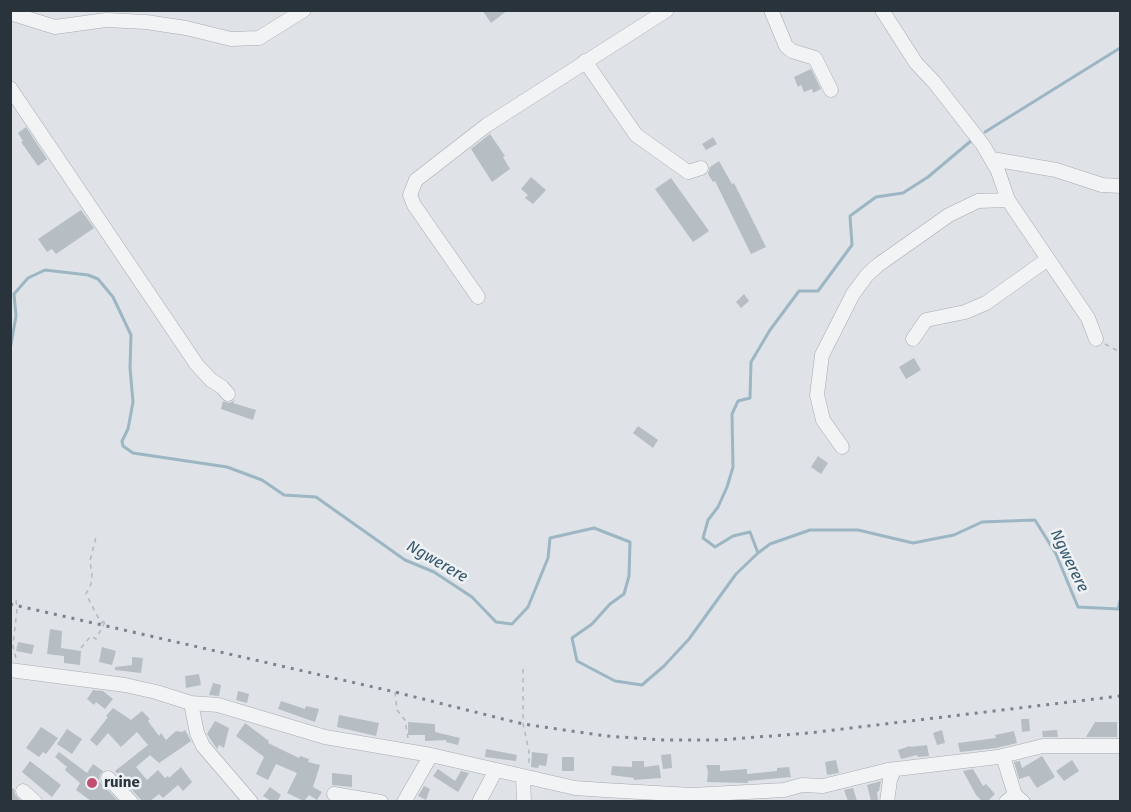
<!DOCTYPE html>
<html>
<head>
<meta charset="utf-8">
<style>
  body { margin:0 }
  #map { position:relative; width:1131px; height:812px; overflow:hidden; background:#dfe3e7; font-family:"Fira Sans",sans-serif }
  canvas { display:block }
  .frame { position:absolute; inset:0; border:12px solid #29333c; pointer-events:none }
</style>
</head>
<body>
<div id="map">
<canvas width="1131" height="812"></canvas>
<div class="frame"></div>
</div>
<script>
const g = document.querySelector('canvas').getContext('2d');
g.lineJoin = 'round';
function toPath(rows) {
  const path = new Path2D();
  for (const r of rows) {
    path.moveTo(r[0], r[1]);
    for (let i = 2; i < r.length; i += 2) path.lineTo(r[i], r[i + 1]);
  }
  return path;
}
function stroke(path, color, width, dash) {
  g.strokeStyle = color;
  g.lineWidth = width;
  g.lineCap = dash ? 'butt' : 'round';
  g.setLineDash(dash || []);
  g.stroke(path);
}
function fill(path, color) {
  g.fillStyle = color;
  g.fill(path, 'evenodd');
}
function drawText(font, color, halo, rows, align = 'center') {
  g.font = font + ' "Fira Sans",sans-serif';
  g.lineWidth = 5;
  g.setLineDash([]);
  g.textBaseline = 'middle';
  g.strokeStyle = halo;
  g.fillStyle = color;
  for (const [text, x, y, turn = 0] of rows) {
    g.save();
    g.translate(x, y);
    g.rotate((+turn || 0) * Math.PI / 180);
    g.textAlign = isNaN(turn) ? turn : align;
    if (halo) g.strokeText(text, 0, 0);
    g.fillText(text, 0, 0);
    g.restore();
  }
}
const stream = toPath([
  [985,132,1120,48],
  [10,350,16,316,14,294,28,278,45,270,88,275,98,279,113,297,131,335,130,368,133,402,128,429,122,441,123,446,133,453,227,467,262,480,284,495,316,497,405,560,434,572,472,597,496,622,512,624,528,607,548,558,550,538,594,528,630,542,629,576,624,594,610,604,592,624,572,638,577,661,615,681,642,685,664,666,689,639,736,574,758,553,770,544,810,530,858,530,913,543,954,535,982,522,1035,520,1056,554,1078,607,1118,609,1120,601],
  [758,553,750,532,733,536,715,547,703,538,708,520,718,507,727,487,733,467,732,414,738,401,750,398,751,362,770,330,799,291,818,291,852,245,850,216,876,197,903,193,928,177,972,140]
]);
const building = toPath([
  [482,10,508,10,491,23],
  [811,69,821,89,813,93,812,89,804,92,801,85,798,87,794,77],
  [26,127,47,159,38,166,21,142,23,141,18,133],
  [490,134,505,156,503,157,510,169,492,182,471,149],
  [713,137,717,144,706,150,702,144],
  [719,161,732,184,734,183,766,247,751,254,715,181,713,182,708,174,710,167],
  [531,177,546,190,533,204,525,198,528,195,521,189],
  [671,178,709,231,693,242,655,189],
  [81,210,94,228,56,254,52,249,47,252,38,239],
  [744,294,749,301,741,308,736,302],
  [914,358,921,370,906,379,899,367],
  [235,400,233,403,256,410,253,420,221,409,223,401,229,403],
  [638,426,658,440,653,448,633,433],
  [818,456,828,463,821,474,811,467],
  [50,629,62,631,61,648,81,651,80,665,64,663,64,656,47,654],
  [18,642,34,645,32,654,16,651],
  [102,647,116,651,112,665,99,662],
  [132,657,143,658,141,673,115,670,115,667,132,665],
  [199,674,201,685,186,688,185,676],
  [213,683,221,685,219,696,209,695],
  [93,690,103,691,113,699,105,709,96,702,94,705,87,699],
  [238,691,249,694,247,703,236,700],
  [281,701,305,709,306,706,319,709,315,722,278,709],
  [113,708,131,720,142,711,150,719,148,721,159,736,161,733,166,740,176,731,182,732,185,730,191,741,178,750,159,763,150,755,136,767,147,780,158,770,165,778,168,776,169,778,181,767,192,782,183,791,178,785,163,798,159,794,150,801,142,801,115,771,148,745,137,732,121,747,108,733,97,746,90,740,108,717,106,716],
  [339,715,379,723,376,736,337,727],
  [1021,719,1029,719,1030,731,1022,732],
  [215,721,229,728,224,748,219,745,217,749,207,734],
  [408,722,435,724,435,732,460,738,458,745,446,742,446,740,425,741,425,735,408,735],
  [1095,722,1117,722,1117,737,1086,737],
  [245,723,269,741,268,743,299,758,300,756,309,759,308,762,320,765,313,787,322,792,317,800,309,795,304,801,287,793,297,773,276,764,268,780,256,774,264,757,236,736],
  [41,727,58,738,46,754,43,752,39,757,26,748],
  [67,729,82,739,72,754,57,744],
  [942,730,945,743,937,745,933,733],
  [1057,730,1058,737,1043,737,1042,731],
  [1014,731,1017,743,996,748,960,752,958,743,996,738,995,735],
  [927,745,929,756,918,757,917,755,901,759,898,750,910,746,911,747],
  [486,749,517,755,516,761,485,757],
  [59,752,87,773,93,764,103,771,100,775,99,781,118,801,91,801,76,790,80,783,65,770,67,767,55,757],
  [532,752,548,754,546,766,539,765,538,768,531,767],
  [671,754,672,768,663,769,661,755],
  [1042,756,1055,777,1037,788,1029,776,1019,779,1014,762,1020,761,1022,768],
  [562,757,574,757,574,771,562,771],
  [836,760,839,773,827,775,825,762],
  [1072,760,1079,771,1064,781,1056,771],
  [30,761,61,785,52,797,22,772],
  [632,761,644,761,644,767,659,765,661,778,634,780,634,778,611,775,612,766,632,767],
  [706,765,720,765,720,771,747,769,747,774,777,771,777,768,789,767,791,777,748,781,748,783,707,782,708,771],
  [438,769,455,781,461,771,469,773,458,792,433,776],
  [973,769,983,786,986,784,995,794,988,801,982,801,976,795,963,771],
  [332,773,352,775,352,787,332,785],
  [881,781,879,791,877,792,878,801,871,801,867,785],
  [424,786,430,789,426,800,418,796],
  [10,787,14,789,15,794,21,801,10,800],
  [270,787,281,795,278,800,271,801,263,796],
  [853,788,857,801,848,801,844,790]
]);
const path = toPath([
  [1105,344,1120,352],
  [81,648,91,636,96,639,106,620,101,623,86,594,91,584,92,575,90,561,96,537],
  [16,658,13,646,17,609,16,600],
  [523,669,523,724,529,751,529,766],
  [395,692,397,710,405,720,408,738]
]);
const minor = toPath([
  [771,10,786,46,792,51,815,58,831,90],
  [882,10,916,63,934,82,983,145,998,171,1008,200,1088,318,1096,339],
  [10,13,55,27,106,20,146,22,186,28,231,39,259,38,304,10],
  [585,61,636,135,688,172,701,168],
  [10,88,197,365,211,380,222,387,228,394],
  [992,159,1056,170,1102,185,1120,186],
  [478,297,414,205,410,195,416,180,487,125,667,10],
  [913,339,926,320,965,312,986,303,1048,259],
  [842,447,823,420,817,395,822,355,853,294,867,275,878,265,949,215,978,201,1008,200],
  [10,670,125,685,156,692,191,703,218,705,325,737,431,755,575,788,604,790,692,795,784,790,802,785,823,786,888,770,998,757,1043,746,1120,746],
  [191,703,197,733,203,746,251,802],
  [1003,756,1015,795],
  [523,777,524,802],
  [108,778,131,802],
  [23,791,35,802],
  [334,794,381,802],
  [404,802,431,755],
  [479,802,496,770],
  [887,802,890,780,894,770],
  [1006,802,1015,795,1023,802]
]);
const rail = toPath([
  [10,604,395,692,523,724,606,736,663,740,720,740,809,733,1120,696]
]);
const markers = [
  [92,783,6,"#c24e71"]
];
const poiNames = [
  ["ruine",104,783]
];
const waterNames = [
  ["Ngwerere",1069,561,64],
  ["Ngwerere",437,562,30]
];
stroke(stream, '#9cb6c4', 3);
fill(building, '#b6bdc3');
stroke(minor, '#a5abb0', 15);
stroke(path, '#b5b9be', 1.5, [4.5, 4.5]);
stroke(minor, '#f1f3f5', 14);
stroke(rail, '#7a858f', 3, [3, 6]);
for (const [x, y, r, color] of markers) {
  const dot = new Path2D();
  dot.arc(x, y, r, 0, 2 * Math.PI);
  g.fillStyle = color;
  g.fill(dot);
  stroke(dot, '#eef2f5', 2);
}
drawText('bold 15px', '#29333c', '#eef2f5', poiNames, 'left');
drawText('italic 16px', '#37576d', '#eef2f5', waterNames);
</script>
</body>
</html>
